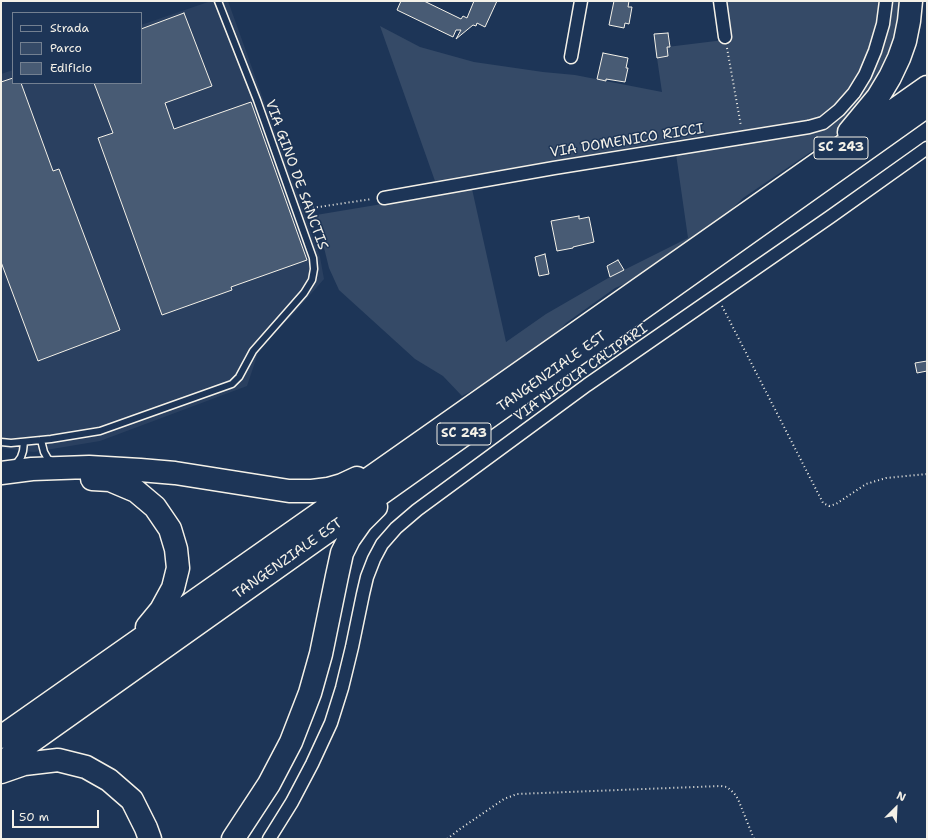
<!DOCTYPE html>
<html>
<head>
<meta charset="utf-8">
<style>
  body { margin:0 }
  #map { position:relative; width:928px; height:840px; overflow:hidden; background:#1d3557; font-family:"Shantell Sans",sans-serif }
  canvas { display:block }
  .frame { position:absolute; inset:0; border:2px solid #f4f1e8; pointer-events:none }
  .legend { position:absolute; left:12px; top:12px; width:130px; height:72px; box-sizing:border-box; background:#1d3557; border:1px solid #738091; margin:0; padding:5px 7px; list-style:none; font-size:12px; color:#f4f1e8 }
  .legend li { display:flex; align-items:center; gap:8px; height:20px }
  .legend b { width:20px; border:1px solid #738091 }
  .north { position:absolute; left:876px; top:788px; width:40px; height:40px; -webkit-text-stroke:3px #1d3557; paint-order:stroke; rotate:24deg; font-size:11px; font-weight:700; line-height:16px; text-align:center; color:#f4f1e8 }
  .north::after { content:''; display:block; margin:auto; width:14px; height:18px; background:#f4f1e8; clip-path:polygon(50% 0,100% 100%,50% 72%,0 100%) }
  .scale { position:absolute; left:12px; top:810px; width:87px; height:18px; box-sizing:border-box; border:2px solid #f4f1e8; border-top:0; padding-left:5px; font-size:12px; line-height:14px; white-space:nowrap; color:#f4f1e8; -webkit-text-stroke:3px #1d3557; paint-order:stroke }
</style>
</head>
<body>
<div id="map">
<canvas width="928" height="840"></canvas>
<div class="frame"></div>
<ul class="legend">
<li><b style="height:5px;background:#1d3557"></b>Strada</li>
<li><b style="height:11px;background:#354a67"></b>Parco</li>
<li><b style="height:11px;background:#485b74"></b>Edificio</li>
</ul>
<div class="north">N</div>
<div class="scale">50 m</div>
</div>
<script>
const g = document.querySelector('canvas').getContext('2d');
g.lineJoin = 'round';
function fill(path, color) {
  g.fillStyle = color;
  g.fill(path, 'evenodd');
}
function toPath(rows) {
  const path = new Path2D();
  for (const r of rows) {
    path.moveTo(r[0], r[1]);
    for (let i = 2; i < r.length; i += 2) path.lineTo(r[i], r[i + 1]);
  }
  return path;
}
function stroke(path, color, width, dash) {
  g.strokeStyle = color;
  g.lineWidth = width;
  g.lineCap = dash ? 'butt' : 'round';
  g.setLineDash(dash || []);
  g.stroke(path);
}
function drawText(font, color, halo, rows, align = 'center') {
  g.font = font + ' "Shantell Sans",sans-serif';
  g.lineWidth = 3;
  g.setLineDash([]);
  g.textBaseline = 'middle';
  g.strokeStyle = halo;
  g.fillStyle = color;
  for (const [text, x, y, turn = 0] of rows) {
    g.save();
    g.translate(x, y);
    g.rotate((+turn || 0) * Math.PI / 180);
    g.textAlign = isNaN(turn) ? turn : align;
    if (halo) g.strokeText(text, 0, 0);
    g.fillText(text, 0, 0);
    g.restore();
  }
}
const built = toPath([
  [211,1,228,1,320,257,324,279,295,312,259,350,247,386,100,441,34,452,1,448,1,74,13,70,13,83,141,83,141,25]
]);
const green = toPath([
  [727,1,879,1,877,18,869,48,856,76,843,96,826,115,815,120,675,140,435,181,380,26,420,47,474,62,543,72,575,75,662,92,657,58,668,56,667,47,732,39],
  [893,1,903,1,892,61,843,130,743,198,719,222,637,279,615,288,566,323,552,338,486,383,462,396,443,376,415,359,339,290,329,268,316,215,472,189,506,342,546,314,610,277,688,238,676,154,834,121,853,104,867,86,879,60,891,21]
]);
const building = toPath([
  [401,1,424,1,461,19,463,16,467,18,474,1,497,1,485,27,477,23,476,26,473,25,456,39,461,30,456,30,453,37,397,10,401,1],
  [614,1,629,1,628,7,632,7,629,24,625,23,624,28,609,25,614,1],
  [184,13,212,86,165,103,174,129,251,102,307,260,231,287,232,290,162,315,98,138,113,133,94,83,141,83,141,29,184,13],
  [668,33,670,47,667,47,668,56,657,58,654,34,668,33],
  [603,53,628,58,626,68,628,68,625,82,606,79,606,81,597,79,603,53],
  [13,78,13,83,21,83,53,171,59,169,120,330,38,361,1,262,1,82,13,78],
  [579,216,579,219,589,217,594,242,573,247,573,248,557,251,551,221,579,216],
  [545,254,549,274,539,276,535,257,545,254],
  [618,260,624,270,610,277,607,266,618,260],
  [927,361,927,371,917,373,915,363,927,361]
]);
const path = toPath([
  [727,48,741,126],
  [305,209,372,199],
  [722,306,823,503,829,506,836,504,866,484,886,478,927,474],
  [447,839,460,829,504,799,517,794,721,786,727,787,734,793,738,799,754,839]
]);
const lane = toPath([
  [41,440,44,452,48,459,52,461],
  [1,442,11,443,51,439,100,431,232,384,239,377,253,351,304,293,312,280,314,269,313,258,257,100,218,1],
  [14,465,16,464,21,457,23,451,24,442]
]);
const street = toPath([
  [720,1,725,37],
  [571,57,581,1],
  [384,198,554,168,809,127,823,123,839,110,854,93,865,75,875,51,883,24,886,1],
  [269,839,292,802,312,764,331,723,342,688,352,647,363,594,367,577,374,559,382,544,396,528,417,510,587,385,830,217,927,148]
]);
const highway = toPath([
  [849,132,878,97,890,77,899,58,905,41,909,21,911,1],
  [1,473,32,469,89,467,140,470,175,473,289,491,312,491,328,489,342,485,357,478],
  [92,479,110,480,136,491,155,507,170,529,176,549,178,568,173,588,161,610,147,627],
  [1,737,927,87],
  [1,763,927,106],
  [1,772,24,764,58,760,86,767,109,780,132,800,146,828,150,839],
  [233,839,269,784,291,742,310,693,321,654,337,576,342,553,349,539,361,522,376,507]
]);
const shields = [
  [841,148,54],
  [464,434,54]
];
const shieldNames = [
  ["SC 243",841,148],
  ["SC 243",464,434]
];
const streetNames = [
  ["VIA DOMENICO RICCI",627,141,-9],
  ["VIA GINO DE SANCTIS",296,175,70],
  ["TANGENZIALE EST",552,372,-35],
  ["VIA NICOLA CALIPARI",581,373,-35],
  ["TANGENZIALE EST",288,559,-35]
];
fill(built, '#2a4060');
fill(green, '#354a67');
fill(building, '#485b74');
stroke(building, '#f4f1e8', 1);
stroke(lane, '#f4f1e8', 9);
stroke(street, '#f4f1e8', 15);
stroke(highway, '#f4f1e8', 25);
stroke(path, '#f4f1e8', 2, [1, 3]);
stroke(lane, '#1d3557', 6);
stroke(street, '#1d3557', 12);
stroke(highway, '#1d3557', 22);
for (const [x, y, w] of shields) {
  const box = new Path2D();
  box.roundRect(x - w / 2, y - 11, w, 22, 3);
  g.fillStyle = '#1d3557';
  g.fill(box);
  stroke(box, '#f4f1e8', 1);
}
drawText('bold 13px', '#f4f1e8', null, shieldNames);
drawText('14px', '#f4f1e8', '#1d3557', streetNames);
</script>
</body>
</html>
